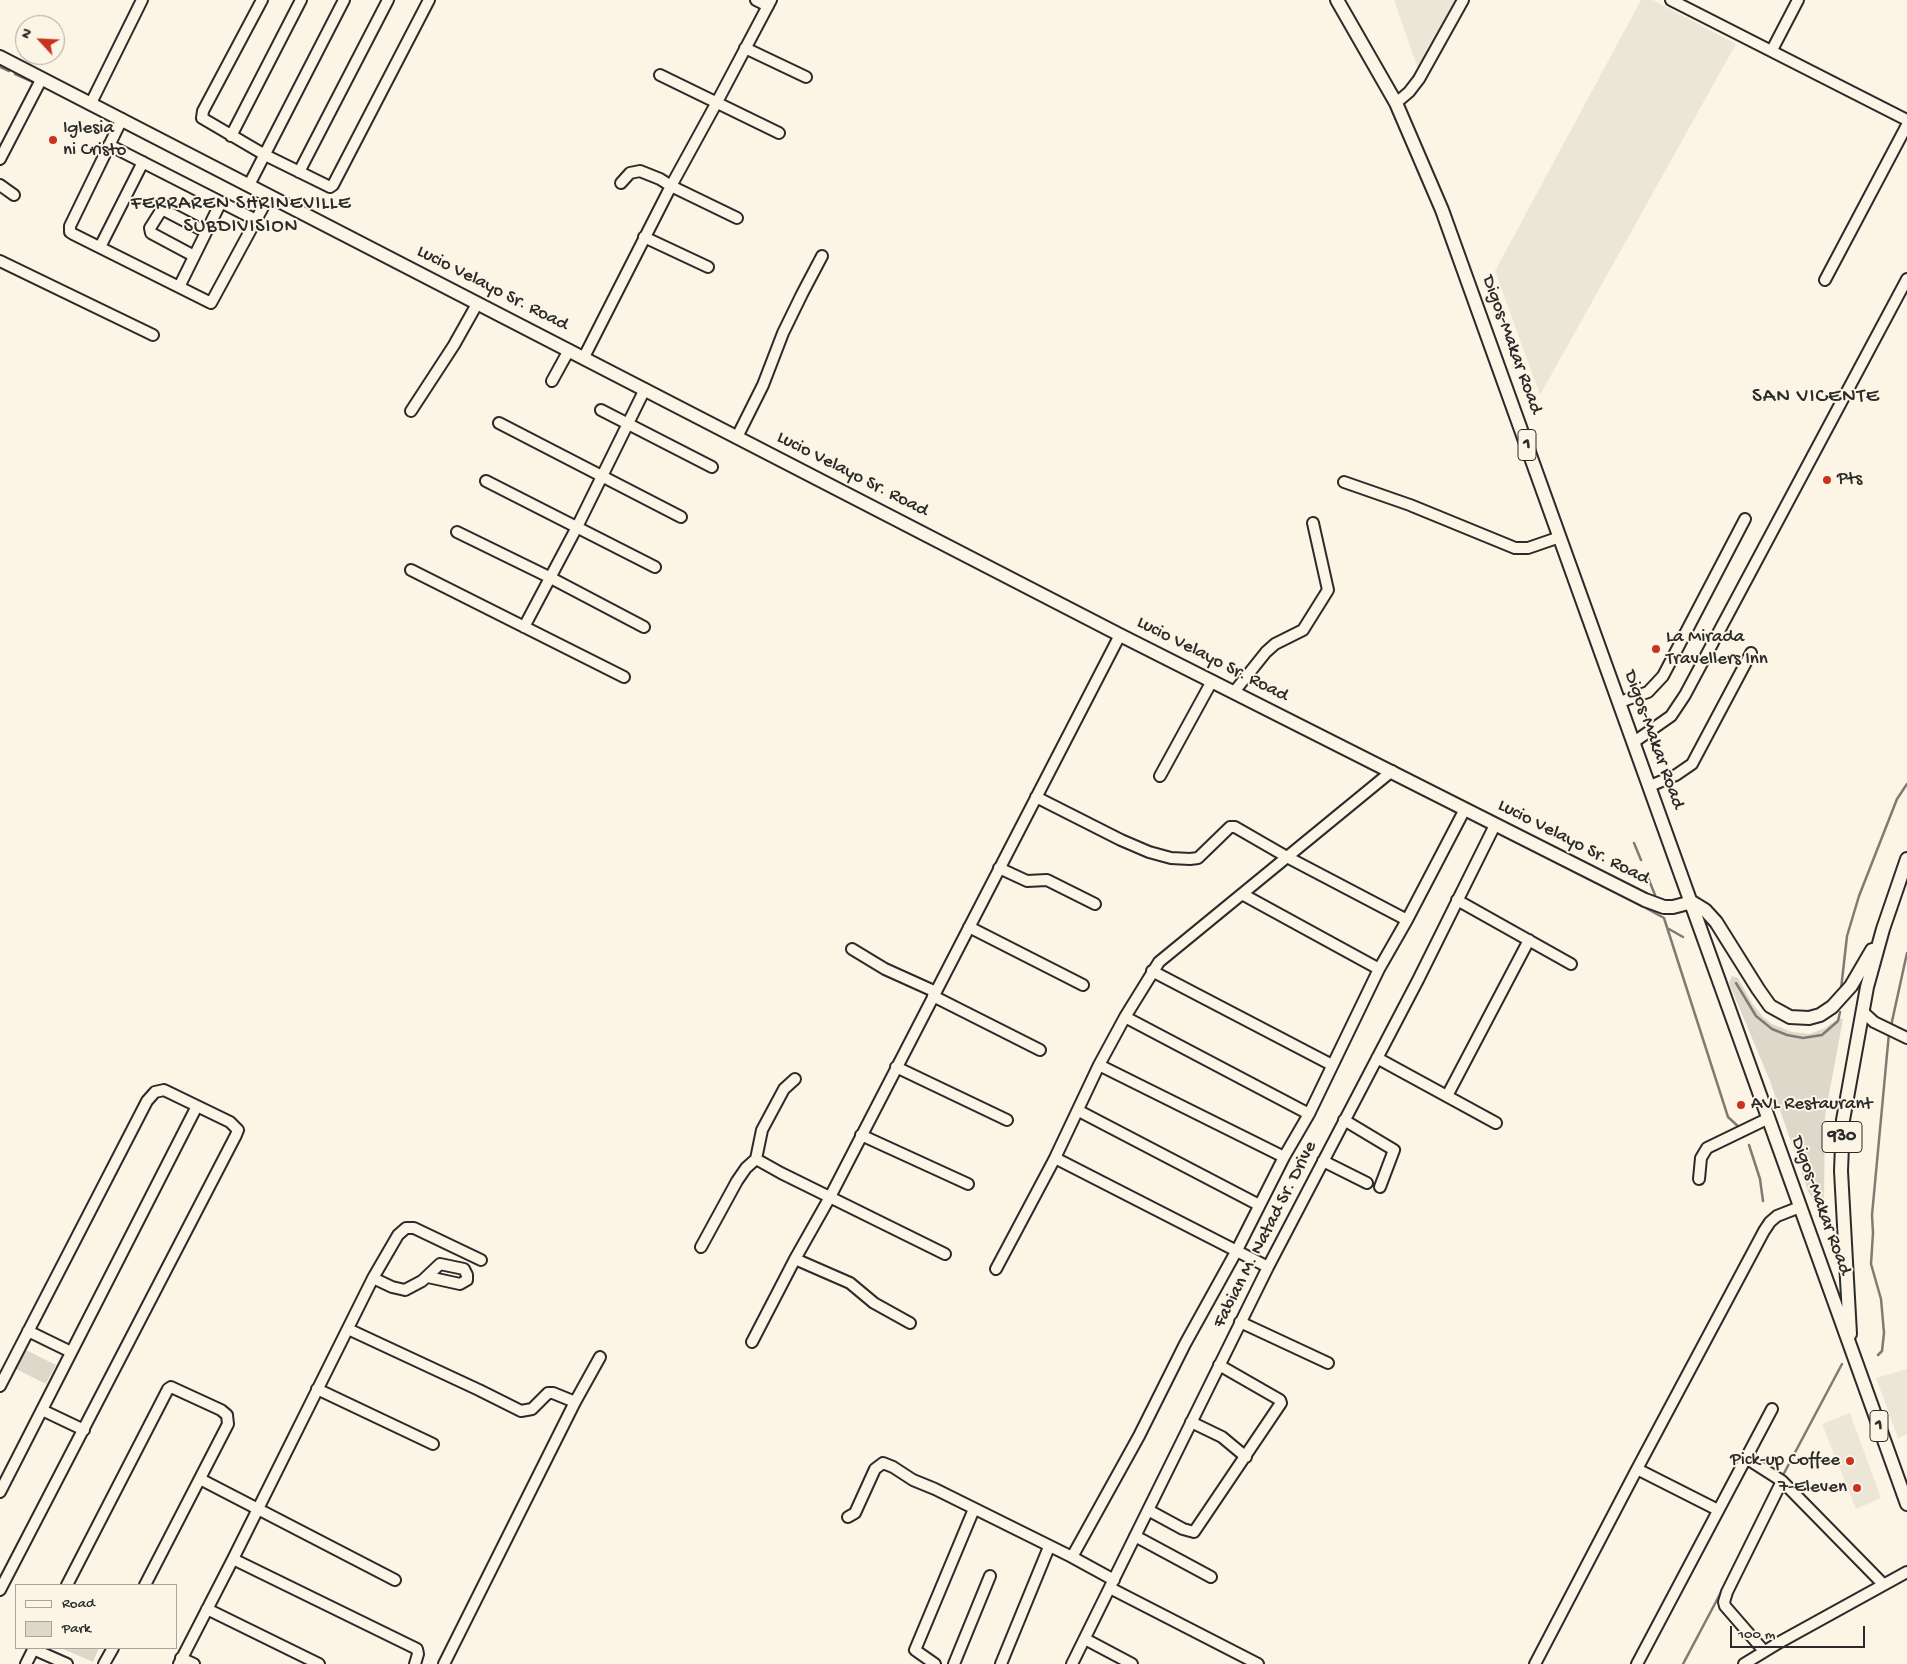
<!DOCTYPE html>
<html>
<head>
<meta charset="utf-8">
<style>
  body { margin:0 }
  #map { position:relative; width:1907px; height:1664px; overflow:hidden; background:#fcf5e5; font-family:"Gochi Hand",sans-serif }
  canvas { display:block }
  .legend { position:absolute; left:15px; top:1584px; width:162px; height:65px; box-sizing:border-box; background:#fcf5e5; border:1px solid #a8a49b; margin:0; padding:6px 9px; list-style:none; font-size:15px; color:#2b2b2b }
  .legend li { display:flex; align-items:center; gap:10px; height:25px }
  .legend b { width:25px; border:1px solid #a8a49b }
  .north { position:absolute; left:15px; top:15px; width:50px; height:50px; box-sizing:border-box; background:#fcf5e5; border:1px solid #a8a49b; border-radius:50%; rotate:295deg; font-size:14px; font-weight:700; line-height:20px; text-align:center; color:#2b2b2b }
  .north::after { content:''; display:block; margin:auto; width:18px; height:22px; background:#c8321e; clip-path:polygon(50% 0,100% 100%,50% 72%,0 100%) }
  .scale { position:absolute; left:1730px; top:1626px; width:135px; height:22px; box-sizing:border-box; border:2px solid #2b2b2b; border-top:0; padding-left:6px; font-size:15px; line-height:18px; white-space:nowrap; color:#2b2b2b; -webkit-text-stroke:4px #fcf5e5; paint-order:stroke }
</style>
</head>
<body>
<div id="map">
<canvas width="1907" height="1664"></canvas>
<ul class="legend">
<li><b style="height:6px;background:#fcf5e5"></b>Road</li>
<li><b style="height:14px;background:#ded8ca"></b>Park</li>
</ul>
<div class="north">N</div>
<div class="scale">100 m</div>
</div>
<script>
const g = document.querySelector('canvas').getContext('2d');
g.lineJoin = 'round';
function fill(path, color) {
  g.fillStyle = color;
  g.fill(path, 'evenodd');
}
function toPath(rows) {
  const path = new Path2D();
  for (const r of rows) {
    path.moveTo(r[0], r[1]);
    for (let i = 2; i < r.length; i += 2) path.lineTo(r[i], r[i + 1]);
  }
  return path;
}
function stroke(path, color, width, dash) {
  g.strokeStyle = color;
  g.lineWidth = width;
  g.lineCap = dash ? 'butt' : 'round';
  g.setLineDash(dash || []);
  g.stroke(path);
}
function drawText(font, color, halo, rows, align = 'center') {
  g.font = font + ' "Gochi Hand",sans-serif';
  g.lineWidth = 4;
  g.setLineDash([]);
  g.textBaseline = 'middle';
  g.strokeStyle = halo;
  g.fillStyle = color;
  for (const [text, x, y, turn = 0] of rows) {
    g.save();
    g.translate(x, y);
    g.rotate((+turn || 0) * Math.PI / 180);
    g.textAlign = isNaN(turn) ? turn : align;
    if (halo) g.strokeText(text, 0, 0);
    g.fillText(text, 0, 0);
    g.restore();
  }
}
const built = toPath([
  [1394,0,1455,0,1418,69],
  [1641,0,1653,0,1736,44,1540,395,1495,271],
  [1907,1369,1907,1434,1898,1438,1876,1378],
  [1850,1413,1881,1498,1856,1509,1822,1424]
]);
const green = toPath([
  [1732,976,1738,978,1752,1003,1763,1017,1772,1024,1792,1032,1810,1034,1825,1028,1839,1018,1843,1019,1825,1116,1824,1198,1822,1201,1814,1201,1808,1191,1770,1081,1729,983],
  [26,1350,56,1365,46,1384,16,1369],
  [61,1648,99,1648,93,1662]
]);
const stream = toPath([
  [0,67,9,71],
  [15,74,33,82],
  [1367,767,1375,771],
  [1634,843,1641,860],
  [1647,875,1655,895],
  [1633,901,1664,918,1728,1117,1741,1129],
  [1669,929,1683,937],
  [1736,983,1756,1016,1772,1029,1787,1035,1803,1038,1822,1035,1838,1021,1840,1012],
  [1841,989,1847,936,1859,896,1897,799,1907,784],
  [1891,1026,1907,953],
  [1749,1145,1760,1179,1763,1201],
  [1878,1355,1882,1351,1884,1333,1881,1299,1871,1264,1873,1233,1872,1215,1889,1033],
  [1782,1477,1842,1364],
  [1683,1664,1728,1579]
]);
const minor = toPath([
  [262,0,203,111,202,118,265,155,330,187,333,185,429,0],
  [756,0,768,6],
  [1671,0,1907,120],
  [745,48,806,77],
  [1772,50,1798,0],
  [660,75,779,133],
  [91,103,142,0],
  [1396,103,1409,92,1419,79,1463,0],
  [122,119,70,226,70,232,73,234,211,303,269,196],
  [231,136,301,0],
  [109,145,256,220],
  [0,159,42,78],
  [299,172,388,0],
  [621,183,630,173,640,171,660,179,671,186,737,218],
  [0,185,14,195],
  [249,185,344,0],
  [644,237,708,267],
  [100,247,143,162],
  [194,256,151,233,150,228,162,209,206,232],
  [0,261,153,335],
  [1825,280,1907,125],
  [179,287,221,202],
  [584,357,671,186,717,102,771,0],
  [552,381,569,350],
  [601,410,712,467],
  [411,411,454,345,477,304],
  [499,423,681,517],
  [737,437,763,385,783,333,802,294,822,256],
  [486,481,655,567],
  [1344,482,1410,505,1515,548,1528,548,1560,537],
  [457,532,551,578,644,627],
  [411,570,624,677],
  [524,627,577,527,645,389],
  [1234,692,1266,652,1275,644,1303,630,1328,590,1313,523],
  [1620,702,1648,692,1663,676,1745,519],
  [1634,742,1671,716,1685,695,1907,279],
  [1160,776,1212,681],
  [1650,786,1676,775,1692,764,1751,653],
  [1036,797,1121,840,1149,852,1171,858,1190,859,1198,858,1230,827,1235,827,1287,857,1407,920],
  [999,868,1027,881,1047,880,1095,904],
  [1242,894,1379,969],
  [1457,900,1571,964],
  [969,927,1083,985],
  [852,949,885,969,936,992],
  [1152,971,1332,1065],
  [933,996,1040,1050],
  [1862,1011,1874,1022,1907,1038],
  [1125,1017,1309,1114],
  [1377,1058,1496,1123],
  [1099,1065,1284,1157],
  [896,1067,1007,1120],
  [1447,1096,1529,940],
  [1079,1111,1259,1205],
  [1344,1120,1394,1150,1380,1187],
  [861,1135,968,1184],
  [1055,1158,1268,1267],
  [756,1159,762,1130,784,1089,795,1079],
  [1323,1161,1367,1183],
  [1699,1179,1701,1158,1707,1148,1769,1118],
  [701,1247,737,1181,746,1168,756,1159,781,1173,945,1254],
  [795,1259,850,1283,874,1303,910,1323],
  [996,1269,1055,1158,1099,1065,1125,1017,1159,962,1392,771],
  [373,1278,392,1287,405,1290,422,1281,440,1264,464,1269,467,1275,467,1280,460,1284,428,1277],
  [1240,1322,1328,1363],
  [348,1329,479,1390,521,1411,532,1409,548,1393,553,1393,575,1402,600,1357],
  [28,1331,71,1352],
  [752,1342,795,1259,830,1197,1120,635],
  [0,1386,147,1101,155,1092,164,1090,197,1106],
  [317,1389,433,1444],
  [42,1410,84,1430],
  [1191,1422,1222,1437,1246,1457],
  [1746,1458,1782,1481,1883,1584],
  [1637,1469,1764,1231,1770,1222,1777,1216,1800,1207],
  [200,1479,395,1580],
  [0,1492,197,1106,230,1122,238,1130,236,1135,0,1590],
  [1148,1510,1183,1529,1194,1532,1281,1403,1280,1400,1219,1365],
  [848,1517,855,1513,875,1469,883,1463,893,1467,913,1480,935,1489,1072,1557,1114,1580],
  [1135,1536,1211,1577],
  [1072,1557,1139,1436,1185,1344,1237,1250,1284,1157,1309,1114,1379,969,1407,920,1465,809],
  [233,1559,417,1649,418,1654,415,1664],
  [67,1585,168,1389,171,1387,221,1410,227,1415,228,1424,145,1585],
  [1110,1588,1258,1664],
  [207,1609,319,1664],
  [1085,1639,1132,1664],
  [33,1649,67,1664],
  [1764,1651,1725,1606,1724,1602,1727,1592,1782,1481],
  [181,1658,194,1664],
  [26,1664,34,1648],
  [104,1664,113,1648],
  [179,1664,233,1559,373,1278,398,1235,406,1228,414,1228,481,1260],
  [444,1664,575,1402],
  [935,1664,915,1650,974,1509],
  [954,1664,990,1576],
  [1001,1664,1049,1547],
  [1072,1664,1268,1267,1418,980,1495,825],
  [1535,1664,1637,1469,1718,1510],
  [1637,1664,1772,1409],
  [1744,1664,1780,1642,1907,1572]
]);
const major = toPath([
  [1337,0,1396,103,1442,210,1907,1504],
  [0,57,1120,635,1645,900,1664,907,1673,907,1692,902],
  [1692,902,1705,910,1716,922,1758,989,1770,1006,1790,1017,1809,1018,1820,1015,1832,1007,1851,986,1872,950],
  [1850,1334,1841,1171,1843,1120,1867,987,1883,929,1907,859]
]);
const markers = [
  [53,140,5,"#c8321e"],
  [1827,480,5,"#c8321e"],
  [1656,649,5,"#c8321e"],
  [1741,1105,5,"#c8321e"],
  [1850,1461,5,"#c8321e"],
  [1857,1488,5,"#c8321e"]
];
const shields = [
  [1527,445,18],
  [1842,1137,40],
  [1879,1426,18]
];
const shieldNames = [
  ["1",1527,445],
  ["930",1842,1137],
  ["1",1879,1426]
];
const poiNames = [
  ["Iglesia",63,129],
  ["ni Cristo",63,151],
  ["Pts",1837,480],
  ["La Mirada",1666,638],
  ["Travellers Inn",1666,660],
  ["AVL Restaurant",1751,1105],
  ["Pick-up Coffee",1840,1461,"right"],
  ["7-Eleven",1847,1488,"right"]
];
const streetNames = [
  ["Lucio Velayo Sr. Road",492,289,27],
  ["Digos-Makar Road",1511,345,70],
  ["Lucio Velayo Sr. Road",852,475,27],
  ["Lucio Velayo Sr. Road",1212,660,27],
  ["Digos-Makar Road",1653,740,70],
  ["Lucio Velayo Sr. Road",1573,843,27],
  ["Digos-Makar Road",1820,1206,70],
  ["Fabian M. Natad Sr. Drive",1266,1235,-63]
];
const neighbourhoodNames = [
  ["FERRAREN SHRINEVILLE",241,205],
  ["SUBDIVISION",241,228]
];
const quarterNames = [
  ["SAN VICENTE",1816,398]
];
fill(built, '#ece6d7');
fill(green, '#ded8ca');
stroke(stream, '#7d7b74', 2.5);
stroke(minor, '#2b2b2b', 14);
stroke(major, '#2b2b2b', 16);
stroke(minor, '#fcf5e5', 10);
stroke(major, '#fcf5e5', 12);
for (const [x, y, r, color] of markers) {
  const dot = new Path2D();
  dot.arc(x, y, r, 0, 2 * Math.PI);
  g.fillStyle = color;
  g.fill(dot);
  stroke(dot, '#fcf5e5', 2);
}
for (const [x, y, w] of shields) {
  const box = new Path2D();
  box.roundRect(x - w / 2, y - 15.5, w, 31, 4);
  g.fillStyle = '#fcf5e5';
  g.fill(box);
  stroke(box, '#2b2b2b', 1);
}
drawText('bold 18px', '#2b2b2b', null, shieldNames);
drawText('19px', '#2b2b2b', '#fcf5e5', poiNames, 'left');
drawText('19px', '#2b2b2b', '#fcf5e5', streetNames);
g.letterSpacing = '1px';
drawText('20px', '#2b2b2b', '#fcf5e5', neighbourhoodNames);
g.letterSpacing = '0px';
g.letterSpacing = '1px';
drawText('21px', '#2b2b2b', '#fcf5e5', quarterNames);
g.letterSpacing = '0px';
</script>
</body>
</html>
